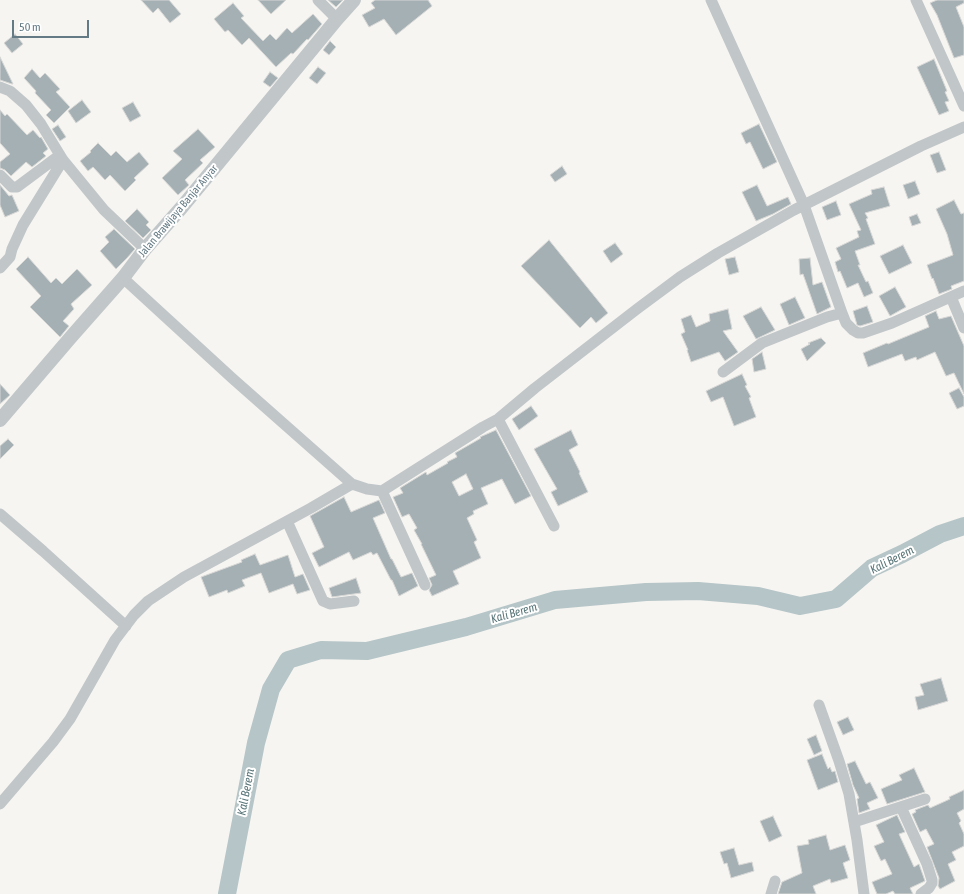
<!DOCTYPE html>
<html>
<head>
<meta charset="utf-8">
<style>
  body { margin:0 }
  #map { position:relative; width:964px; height:894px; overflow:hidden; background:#f6f5f2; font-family:"Asap Condensed",sans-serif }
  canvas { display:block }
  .scale { position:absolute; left:12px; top:20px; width:77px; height:18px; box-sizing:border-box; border:2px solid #647a84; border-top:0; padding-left:5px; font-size:12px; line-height:14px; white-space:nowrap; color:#647a84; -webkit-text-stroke:3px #fff; paint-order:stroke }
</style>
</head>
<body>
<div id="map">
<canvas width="964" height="894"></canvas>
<div class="scale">50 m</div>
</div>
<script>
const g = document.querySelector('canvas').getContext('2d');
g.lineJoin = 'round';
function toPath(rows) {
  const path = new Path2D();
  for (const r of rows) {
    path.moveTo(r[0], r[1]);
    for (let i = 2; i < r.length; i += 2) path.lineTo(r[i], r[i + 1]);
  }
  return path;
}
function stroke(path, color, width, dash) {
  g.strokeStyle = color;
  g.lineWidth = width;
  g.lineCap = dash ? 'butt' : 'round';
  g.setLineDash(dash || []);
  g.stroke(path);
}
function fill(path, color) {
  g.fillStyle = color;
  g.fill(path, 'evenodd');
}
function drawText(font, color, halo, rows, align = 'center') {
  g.font = font + ' "Asap Condensed",sans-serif';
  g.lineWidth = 4;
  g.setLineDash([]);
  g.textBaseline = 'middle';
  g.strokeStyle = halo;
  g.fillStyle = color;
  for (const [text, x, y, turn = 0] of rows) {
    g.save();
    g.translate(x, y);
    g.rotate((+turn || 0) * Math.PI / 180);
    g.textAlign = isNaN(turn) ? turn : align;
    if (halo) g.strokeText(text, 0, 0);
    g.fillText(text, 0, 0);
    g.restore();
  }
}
const river = toPath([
  [227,894,256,743,271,689,288,660,321,650,367,651,466,627,555,600,646,592,698,591,758,596,800,606,836,599,872,568,902,554,940,534,964,526]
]);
const building = toPath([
  [141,0,169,0,181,14,170,23,158,8,153,13,141,0],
  [258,0,286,0,271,14,258,0],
  [328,0,343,0,336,7,328,0],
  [375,0,428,0,432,6,396,35,384,19,369,27,362,15,375,8,371,3,375,0],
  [937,0,964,0,964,3,956,7,964,27,964,55,954,58,937,15,930,3,937,0],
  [233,3,244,16,241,18,263,41,270,34,276,40,287,28,292,33,313,14,322,24,308,40,307,39,293,54,291,53,276,67,249,38,242,45,228,30,225,32,214,19,233,3],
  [15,34,23,44,12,53,4,43,15,34],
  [330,41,336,47,329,55,323,50,330,41],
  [0,57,13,84,12,84,0,80,0,57],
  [934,59,947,91,945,92,949,101,945,102,949,111,939,115,917,67,934,59],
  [318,67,326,73,317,84,309,78,318,67],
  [32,69,40,78,45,73,60,89,56,92,70,107,54,123,46,115,51,110,35,93,36,91,24,78,32,69],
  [270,72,278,78,270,87,263,82,270,72],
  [82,100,91,112,76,123,68,111,82,100],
  [133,102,141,116,130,122,122,108,133,102],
  [0,110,5,116,7,114,27,135,33,130,40,138,41,137,48,149,43,153,46,156,32,167,26,162,11,176,5,170,0,168,0,162,10,154,0,143,0,110],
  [759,124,777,162,763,169,750,142,746,144,741,133,759,124],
  [58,125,66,137,60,141,52,129,58,125],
  [198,129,215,147,200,160,203,163,185,180,189,185,178,195,162,178,182,159,173,151,198,129],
  [98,143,111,156,116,151,127,162,139,152,149,164,134,178,136,180,125,191,110,175,105,180,93,167,88,171,80,161,91,152,90,151,98,143],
  [939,152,946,170,937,173,930,155,939,152],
  [562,166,567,174,555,182,550,175,562,166],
  [915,181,920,194,908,199,903,185,915,181],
  [0,185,9,196,12,195,19,211,5,217,0,205,0,185],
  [757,185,767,206,788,197,791,204,773,214,756,221,742,192,757,185],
  [884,187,890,206,865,213,868,218,866,219,875,244,855,251,860,265,858,265,866,282,868,281,873,293,864,297,858,283,847,288,840,271,838,272,835,262,841,259,836,248,859,237,857,231,861,230,849,204,872,194,871,190,884,187],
  [954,200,961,214,964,213,964,281,951,286,952,289,939,294,933,278,932,279,927,265,953,255,947,234,936,209,954,200],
  [836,201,841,215,827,220,822,207,836,201],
  [137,209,149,222,146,225,151,230,143,238,125,221,137,209],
  [917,214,921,223,912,226,909,217,917,214],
  [114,229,135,249,127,258,116,269,100,251,109,242,105,237,114,229],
  [549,240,608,313,596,323,591,317,580,328,521,266,549,240],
  [615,243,623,254,611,263,603,251,615,243],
  [903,245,912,263,889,274,880,256,903,245],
  [28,257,51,283,56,278,62,284,77,269,92,285,71,304,74,309,63,321,69,326,60,337,30,307,41,296,16,269,28,257],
  [735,257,739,272,729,275,725,259,735,257],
  [810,258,813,285,822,282,831,307,817,314,803,274,800,275,799,259,810,258],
  [895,287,906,307,890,316,879,296,895,287],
  [795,297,805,318,789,325,780,304,795,297],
  [867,306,873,322,860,326,857,325,853,311,867,306],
  [761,307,775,330,756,339,743,316,761,307],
  [728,309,732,329,723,331,738,352,725,361,719,352,691,362,687,350,688,350,681,334,685,332,681,319,691,315,696,327,710,321,709,314,728,309],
  [936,311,939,319,951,316,964,346,964,394,954,373,946,376,935,352,917,360,916,357,905,361,902,354,868,367,863,353,887,343,888,344,929,327,925,316,936,311],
  [821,338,826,343,807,361,801,349,810,344,808,343,821,338],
  [762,352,766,369,754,372,752,359,762,352],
  [742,374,747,385,745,386,751,397,749,398,756,417,734,426,723,397,711,402,706,391,742,374],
  [0,384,10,395,0,404,0,384],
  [959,388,964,397,964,406,957,409,949,393,959,388],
  [531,406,538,416,519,430,512,419,531,406],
  [496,430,531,496,515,504,502,479,481,488,488,504,473,511,474,514,467,518,477,540,474,542,481,558,453,571,459,584,432,596,429,590,432,585,429,578,436,575,421,544,422,544,414,530,417,528,409,514,402,517,393,497,403,493,400,488,426,472,427,475,448,463,447,462,457,457,455,453,481,438,480,437,496,430],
  [466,474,473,489,459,496,452,482,466,474],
  [571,430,578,445,569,450,580,472,579,473,588,492,558,506,551,492,557,489,534,449,571,430],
  [8,439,14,445,0,459,0,446,8,439],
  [344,497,351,512,379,500,385,513,373,518,391,559,392,559,401,577,412,573,418,586,399,596,392,580,391,580,377,553,373,555,371,552,353,560,349,552,319,567,312,553,324,547,310,516,344,497],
  [255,554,260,565,288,555,295,577,303,574,310,590,297,594,293,584,269,593,261,573,242,580,245,586,228,593,227,590,209,597,201,577,242,562,241,560,255,554],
  [356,578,361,593,332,597,329,588,356,578],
  [941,678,948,701,918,710,915,697,924,695,920,684,941,678],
  [848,717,854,730,843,735,837,722,848,717],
  [816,735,822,751,814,755,807,739,816,735],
  [822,754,828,769,830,767,832,772,835,771,838,782,818,790,807,760,822,754],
  [855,761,866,784,870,782,878,798,867,803,870,809,859,813,857,799,859,798,853,785,847,764,855,761],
  [914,768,925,792,887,804,881,789,902,780,899,775,914,768],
  [964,790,964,809,957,813,961,821,959,823,964,834,964,846,952,852,956,860,948,864,955,881,940,889,938,886,939,878,927,847,934,844,926,829,920,832,912,814,916,812,915,810,928,805,930,808,950,799,949,797,964,790],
  [897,815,905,832,899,834,914,867,919,864,925,881,910,888,913,894,895,894,893,891,886,894,877,894,872,882,892,874,885,859,881,861,874,846,884,842,876,825,897,815],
  [773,816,782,836,769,842,760,821,773,816],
  [826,835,830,850,845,845,850,860,843,863,848,878,831,883,830,879,813,886,816,894,778,894,782,882,802,873,797,846,809,844,808,840,826,835],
  [734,848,739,865,752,862,754,871,731,878,727,863,724,864,720,852,734,848]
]);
const minor = toPath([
  [318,0,337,19],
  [711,0,804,205,842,313],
  [916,0,964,106],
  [0,87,10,91,26,105,41,124,63,160,104,210,145,249],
  [0,175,12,187,17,187,60,155],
  [0,268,10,257,12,249,23,225,63,160],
  [123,278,232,378,352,484,367,489,382,491,483,427,498,419,535,388,637,309,680,277,718,253,794,210,921,146,964,127],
  [951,297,964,328],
  [723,372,762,343,827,317,842,313,846,323,853,330,858,333,863,333,892,323,964,291],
  [498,419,554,526],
  [382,491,425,585],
  [0,514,43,551,126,626],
  [287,521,323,601,330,604,354,601],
  [819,705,839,761,849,794,857,840,864,894],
  [0,804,53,742,70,719,115,640,134,615,148,601,184,577,311,508,352,484],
  [901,807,927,864,932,880,932,883,929,888,921,894],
  [854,822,925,799],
  [771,894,775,881]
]);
const tertiary = toPath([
  [0,420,71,337,123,278,145,249,182,207,337,19,354,0]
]);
const streetNames = [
  ["Jalan Brawijaya Banjar Anyar",178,211,-50]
];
const waterNames = [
  ["Kali Berem",892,560,-27],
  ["Kali Berem",514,613,-16],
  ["Kali Berem",246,792,-79]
];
stroke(river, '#b6c5c7', 18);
fill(building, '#a5b0b4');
stroke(building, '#d7d7d5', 1);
stroke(minor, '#c1c6c8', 11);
stroke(tertiary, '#c1c6c8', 14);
drawText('11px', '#647a84', '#fff', streetNames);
drawText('italic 12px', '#5a7679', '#fff', waterNames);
</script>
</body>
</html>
